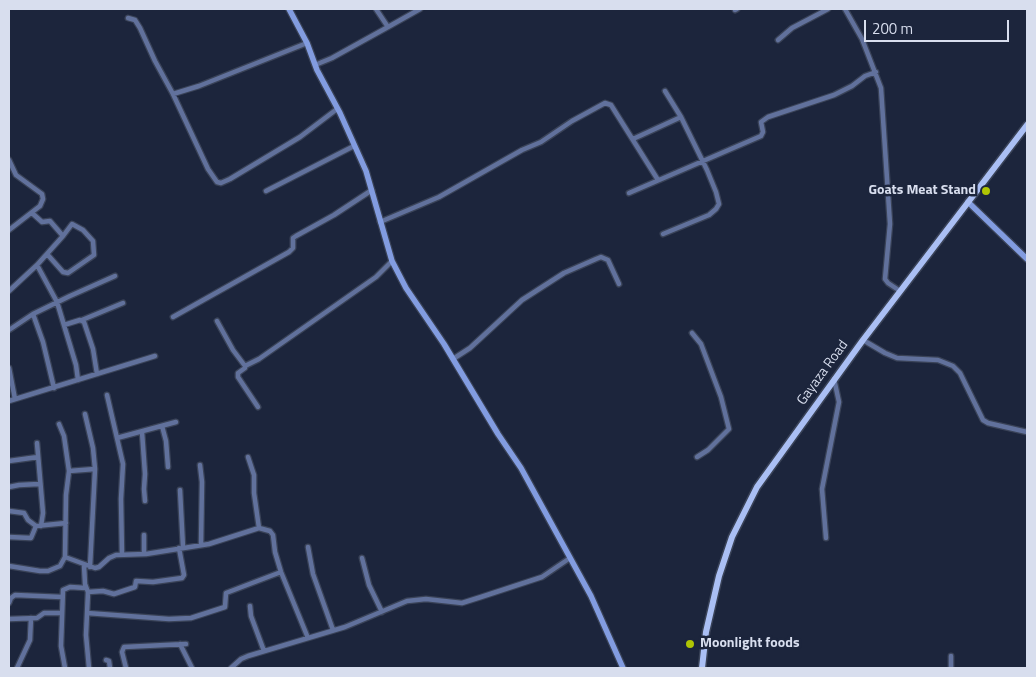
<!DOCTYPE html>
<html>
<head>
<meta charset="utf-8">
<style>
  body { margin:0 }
  #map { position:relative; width:1036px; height:677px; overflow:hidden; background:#1c253c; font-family:"Titillium Web",sans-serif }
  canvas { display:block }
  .frame { position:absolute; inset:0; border:10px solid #d8deee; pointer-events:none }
  .scale { position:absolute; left:864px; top:20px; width:145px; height:22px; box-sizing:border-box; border:2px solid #d8deee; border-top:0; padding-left:6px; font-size:15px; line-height:18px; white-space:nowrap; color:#d8deee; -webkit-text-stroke:4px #1c253c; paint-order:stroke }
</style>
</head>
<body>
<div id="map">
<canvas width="1036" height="677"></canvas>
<div class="frame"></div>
<div class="scale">200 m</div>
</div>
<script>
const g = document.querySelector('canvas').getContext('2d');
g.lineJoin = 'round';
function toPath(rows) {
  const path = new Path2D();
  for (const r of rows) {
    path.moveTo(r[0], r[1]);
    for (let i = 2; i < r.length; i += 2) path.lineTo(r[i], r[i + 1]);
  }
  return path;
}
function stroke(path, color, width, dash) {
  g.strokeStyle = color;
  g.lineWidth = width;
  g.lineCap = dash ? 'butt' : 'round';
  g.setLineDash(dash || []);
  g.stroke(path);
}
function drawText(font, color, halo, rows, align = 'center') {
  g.font = font + ' "Titillium Web",sans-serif';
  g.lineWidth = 5;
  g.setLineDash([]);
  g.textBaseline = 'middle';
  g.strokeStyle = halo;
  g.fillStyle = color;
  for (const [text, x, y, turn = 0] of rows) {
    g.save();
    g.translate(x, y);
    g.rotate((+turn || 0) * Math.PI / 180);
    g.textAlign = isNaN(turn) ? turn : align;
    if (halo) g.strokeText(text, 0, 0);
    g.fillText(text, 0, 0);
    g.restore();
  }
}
const street = toPath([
  [845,9,862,39,881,88,890,224,885,279,888,283,900,291],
  [735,10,737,9],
  [128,18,135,20,140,28,155,61,173,94,208,169,217,182,221,183,230,179,300,137,337,109],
  [388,27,420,9],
  [778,40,792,28,828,9],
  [315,65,332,58,388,27,376,9],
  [173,94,199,86,307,43],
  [633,139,681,117],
  [9,160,16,175,42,194,43,199,40,206,9,230],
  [266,191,354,146],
  [629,193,761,136,763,132,761,122,768,117,834,95,852,86,865,76,876,72],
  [380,222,439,197,522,150,541,142,572,121,605,103,611,105,658,180],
  [663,234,709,215,716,209,719,204,716,192,707,170,681,117,665,91],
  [47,254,63,272,68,273,94,255,93,241,83,230,72,224,63,236],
  [37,265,57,302,76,365,78,380],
  [9,291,37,265,63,236,50,221,42,222,32,213],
  [33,314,43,342,54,388],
  [173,317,289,252,293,248,293,238,296,236,334,215,372,190],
  [82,320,123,303],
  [217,321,233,350,245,366,245,368,238,373,238,377,258,407],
  [64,325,80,320,84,322,93,349,97,374],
  [9,330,33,314,70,296,115,276],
  [692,333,701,344,721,397,729,429,708,450,697,457],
  [863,340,885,353,897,358,938,360,953,366,960,373,983,420,988,423,1027,432],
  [453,359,470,348,522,300,564,273,596,259,601,257,608,260,619,284],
  [245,366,259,359,376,277,392,261],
  [9,368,15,399],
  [107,395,123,464,121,499,122,555],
  [9,401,155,356],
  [85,414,93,448,95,469,90,567],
  [59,424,64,436,69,471],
  [162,426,166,441,168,467],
  [142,432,145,474,144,489,145,501],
  [117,438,176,422],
  [37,443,43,513,41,526],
  [248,457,254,475,254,493,259,528],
  [9,461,38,457],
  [200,465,202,482,201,545],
  [9,487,19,485,39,484],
  [180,490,183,547],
  [9,511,24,513,28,520,36,526,66,523],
  [9,537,31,538,36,526],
  [826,538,822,489,839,402,834,379],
  [308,547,313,574,333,630],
  [144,554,144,535],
  [65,557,95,568,99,567,109,558,116,555,146,554,209,544,259,528,270,531,273,535,275,552,281,572,308,638],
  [362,558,369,585,382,612],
  [84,565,85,584,88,592,86,635,89,668],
  [9,566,40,571,48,571,60,566,65,557,66,495,69,471,95,469],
  [88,592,103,591,114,594,135,587,136,581,153,582,182,578,184,575,179,548],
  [9,603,11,598,15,595,62,597],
  [250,606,251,616,264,651],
  [87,613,169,619,191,618,225,607,226,593,281,572],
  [9,619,37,618,44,613,62,613],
  [180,644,192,668],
  [106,660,109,661,110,668],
  [17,668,30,640,31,618],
  [65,668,61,646,63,590,70,587,86,588],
  [126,668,122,652,124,647,186,644],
  [231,668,241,659,248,656,345,627,407,601,426,599,462,603,481,597,542,577,570,558],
  [951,668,951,656]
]);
const secondary = toPath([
  [289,9,307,43,317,70,340,113,366,171,392,261,406,288,444,344,498,434,521,468,591,596,623,668],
  [968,202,1027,259]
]);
const primary = toPath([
  [702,668,706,632,719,576,732,537,757,487,863,340,1027,125]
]);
const markers = [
  [986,191,5,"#afc504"],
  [690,644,5,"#afc504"]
];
const poiNames = [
  ["Goats Meat Stand",976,191],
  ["Moonlight foods",700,644,"left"]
];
const streetNames = [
  ["Gayaza Road",823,373,-54]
];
stroke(street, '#3a4358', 7);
stroke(secondary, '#3a4358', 8);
stroke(primary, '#3a4358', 9);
stroke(street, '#61719c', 4.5);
stroke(secondary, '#829ce0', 5.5);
stroke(primary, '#aabff4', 6);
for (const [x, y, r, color] of markers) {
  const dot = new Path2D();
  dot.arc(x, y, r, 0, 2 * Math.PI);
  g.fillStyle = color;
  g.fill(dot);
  stroke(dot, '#1c253c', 2);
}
drawText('bold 14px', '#d8deee', '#1c253c', poiNames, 'right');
drawText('14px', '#d8deee', '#1c253c', streetNames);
</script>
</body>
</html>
